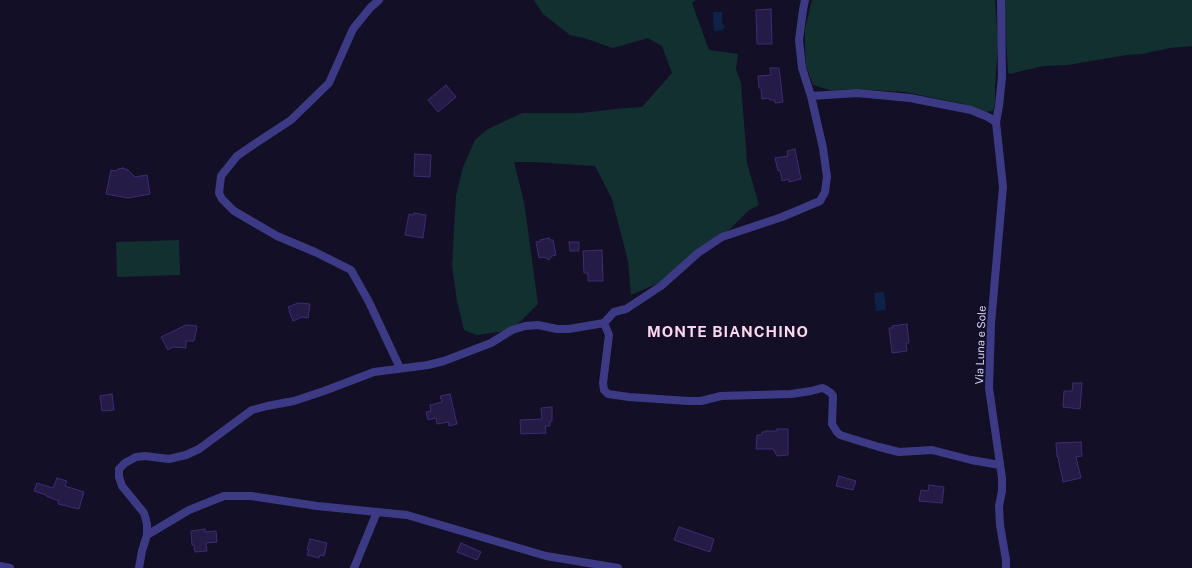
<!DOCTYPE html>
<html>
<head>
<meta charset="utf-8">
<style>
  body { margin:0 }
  canvas { display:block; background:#130f26 }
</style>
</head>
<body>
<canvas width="1192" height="568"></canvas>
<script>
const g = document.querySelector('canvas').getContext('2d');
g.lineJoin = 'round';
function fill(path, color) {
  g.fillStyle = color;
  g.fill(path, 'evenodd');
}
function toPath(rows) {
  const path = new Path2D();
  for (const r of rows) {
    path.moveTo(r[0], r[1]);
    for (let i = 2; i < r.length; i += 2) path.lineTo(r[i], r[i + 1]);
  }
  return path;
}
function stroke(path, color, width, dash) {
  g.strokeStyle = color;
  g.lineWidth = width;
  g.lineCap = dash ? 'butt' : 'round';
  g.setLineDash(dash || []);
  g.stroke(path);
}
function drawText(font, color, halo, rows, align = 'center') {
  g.font = font + ' "Public Sans",sans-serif';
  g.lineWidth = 4;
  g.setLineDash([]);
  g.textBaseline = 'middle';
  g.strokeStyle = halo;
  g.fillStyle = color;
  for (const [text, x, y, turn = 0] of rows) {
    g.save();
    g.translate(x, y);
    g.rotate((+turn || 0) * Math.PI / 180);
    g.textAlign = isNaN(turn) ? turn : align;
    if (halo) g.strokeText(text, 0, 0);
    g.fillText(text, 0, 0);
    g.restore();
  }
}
const green = toPath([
  [534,0,696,0,692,3,709,50,738,54,736,69,741,83,747,163,759,205,749,210,722,237,668,279,631,295,628,261,612,199,595,166,532,162,514,162,524,202,538,304,512,330,477,335,464,330,457,301,452,266,456,196,463,167,475,140,488,129,522,113,582,113,615,109,642,107,672,73,662,46,648,38,613,48,584,38,570,35,543,14],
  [812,0,995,0,998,43,995,88,995,103,993,111,984,112,964,104,905,92,854,89,830,90,813,85,806,66,805,46,805,29],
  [1005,0,1192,0,1192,46,1170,48,1142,54,1126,55,1068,65,1043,66,1009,74,1008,72,1005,21],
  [179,240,180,275,117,277,116,242]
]);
const water = toPath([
  [713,12,722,12,722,24,724,25,725,27,722,30,714,31],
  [884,292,886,310,876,311,874,293]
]);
const building = toPath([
  [771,9,772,44,757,44,756,10,771,9],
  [770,68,779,68,783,102,775,103,775,100,770,100,769,98,762,99,761,88,759,88,758,76,771,75,770,68],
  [446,85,456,97,438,112,428,100,446,85],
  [795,149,801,179,789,182,789,179,782,181,780,170,778,171,775,158,788,156,787,151,795,149],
  [415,154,431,155,430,177,414,176,415,154],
  [123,168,128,170,135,177,147,175,150,194,128,198,106,194,111,170,116,171,118,169,123,168],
  [414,213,426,215,423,238,405,235,409,214,414,215,414,213],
  [549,238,550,240,553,240,556,255,552,256,549,260,544,257,539,258,536,242,541,241,540,240,549,238],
  [569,242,579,242,579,251,570,251,569,242],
  [602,250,603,281,588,281,588,273,584,273,583,251,602,250],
  [298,303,310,304,308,318,302,317,293,321,289,311,290,311,288,307,298,303],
  [907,324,909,343,906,343,907,351,892,353,889,328,893,328,892,326,907,324],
  [186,325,197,326,194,341,186,341,186,348,173,347,168,350,161,337,186,325],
  [1073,383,1082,383,1080,409,1063,407,1064,391,1072,391,1073,383],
  [112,394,114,410,102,411,100,396,112,394],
  [450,394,457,424,449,426,448,422,437,424,436,418,428,420,426,412,431,411,430,405,442,402,440,396,450,394],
  [552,407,552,421,550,421,550,426,545,426,546,433,521,434,520,420,542,419,541,408,552,407],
  [777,429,788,429,788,455,777,456,773,449,756,449,757,435,762,435,762,432,765,432,765,431,777,431,777,429],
  [1081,442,1082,456,1076,457,1081,478,1063,482,1058,457,1057,457,1056,443,1081,442],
  [839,476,856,481,853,490,836,486,839,476],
  [57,478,67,481,65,486,84,492,79,509,58,504,59,501,46,496,46,495,34,491,37,483,53,488,57,478],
  [929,485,944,487,942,503,919,501,921,490,928,491,929,485],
  [679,527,714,539,710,552,674,540,679,527],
  [205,529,205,532,216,531,217,542,206,543,207,551,195,552,194,545,192,545,191,531,205,529],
  [310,539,327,543,324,556,320,555,319,558,307,555,309,550,307,550,310,539],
  [461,543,481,552,477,560,457,552,461,543]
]);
const minor = toPath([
  [379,0,370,8,353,29,329,83,291,120,256,143,237,156,221,176,219,193,222,199,234,211,277,236,315,252,351,270,369,302,400,368],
  [1001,0,1002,77,999,106,996,122,1003,187,991,324,989,388,1002,478,1002,491,999,506,1000,525,1006,560,1006,568],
  [811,96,857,93,910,98,971,110,988,117,996,122],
  [604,323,614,312,626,309,661,286,698,253,722,237,782,217,820,201,825,192,827,177,823,148,811,96,802,68,799,40,803,10,805,0],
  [147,535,189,510,224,496,251,496,317,506,407,515,546,556,618,568],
  [0,566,10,568],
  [139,568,142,551,147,535,147,524,144,513,122,486,119,477,119,469,125,463,136,457,145,456,169,459,186,455,199,449,252,410,267,406,294,401,324,391,374,372,428,365,444,361,491,343,512,330,525,326,538,325,557,329,569,329,604,323,609,335,603,383,604,390,608,394,629,397,688,401,701,401,721,396,791,394,811,391,822,388,825,389,831,393,833,396,832,424,837,432,840,435,879,447,899,452,932,450,971,460,1000,465],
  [354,568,377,512]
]);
const streetNames = [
  ["Via Luna e Sole",981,345,-88]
];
const districtNames = [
  ["MONTE BIANCHINO",728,332]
];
fill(green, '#12302f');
fill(water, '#0c2248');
fill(building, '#241b47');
stroke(building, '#3b2d73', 1);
stroke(minor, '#3d3a85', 8);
drawText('11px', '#d9d4ff', '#130f26', streetNames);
g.letterSpacing = '1px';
drawText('bold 15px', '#ffd6f0', '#130f26', districtNames);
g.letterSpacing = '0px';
</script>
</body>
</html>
